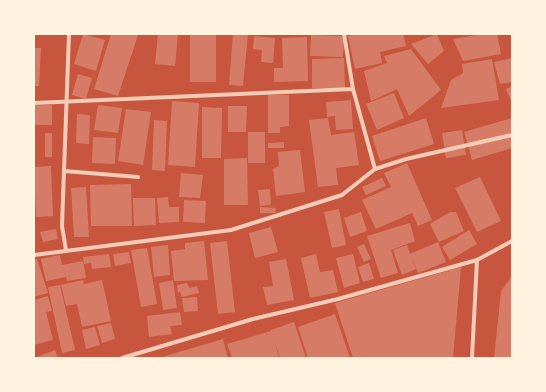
<!DOCTYPE html>
<html>
<head>
<meta charset="utf-8">
<style>
  body { margin:0 }
  #map { position:relative; width:546px; height:392px; overflow:hidden; background:#c8553d; font-family:"Nunito Sans",sans-serif }
  canvas { display:block }
  .frame { position:absolute; inset:0; border:35px solid #fff3e0; pointer-events:none }
</style>
</head>
<body>
<div id="map">
<canvas width="546" height="392"></canvas>
<div class="frame"></div>
</div>
<script>
const g = document.querySelector('canvas').getContext('2d');
g.lineJoin = 'round';
function fill(path, color) {
  g.fillStyle = color;
  g.fill(path, 'evenodd');
}
function toPath(rows) {
  const path = new Path2D();
  for (const r of rows) {
    path.moveTo(r[0], r[1]);
    for (let i = 2; i < r.length; i += 2) path.lineTo(r[i], r[i + 1]);
  }
  return path;
}
function stroke(path, color, width, dash) {
  g.strokeStyle = color;
  g.lineWidth = width;
  g.lineCap = dash ? 'butt' : 'round';
  g.setLineDash(dash || []);
  g.stroke(path);
}
const building = toPath([
  [83,34,105,40,96,71,74,64],
  [111,34,138,35,118,96,94,89],
  [158,34,178,34,175,66,155,64],
  [190,34,216,34,216,82,190,82],
  [233,34,248,34,243,86,229,85],
  [357,34,403,34,406,46,380,52,382,63,355,69,348,36],
  [437,34,444,51,428,64,411,44],
  [483,34,497,34,501,54,463,61,453,39],
  [311,35,344,36,343,57,310,56],
  [254,36,275,38,273,63,261,62,262,50,253,49],
  [307,37,308,81,274,82,274,68,283,68,282,38],
  [34,48,41,48,39,86,34,86],
  [411,49,441,90,409,116,397,89,371,101,364,71,387,63,384,56],
  [344,58,345,88,312,88,312,59],
  [512,58,512,82,500,84,494,62],
  [492,59,499,100,441,108,451,80,463,73,462,64],
  [78,74,92,78,86,99,72,95],
  [512,86,512,103,506,89],
  [394,93,404,118,377,130,366,104],
  [268,95,289,95,289,126,280,127,280,133,268,133],
  [351,100,353,129,336,130,335,116,327,117,326,102],
  [172,101,199,103,195,167,168,165],
  [34,105,52,105,52,125,34,125],
  [98,105,122,108,118,133,94,130],
  [228,106,247,106,246,132,228,132],
  [202,107,222,108,221,158,202,158],
  [126,109,151,112,143,165,118,161],
  [77,114,90,115,89,144,76,143],
  [328,118,331,135,354,132,359,165,336,168,338,185,318,187,309,120],
  [426,118,434,144,380,161,372,136],
  [512,118,512,148,472,160,464,132],
  [154,120,167,121,165,171,152,170],
  [462,130,466,155,446,158,442,133],
  [248,132,265,132,265,163,248,163],
  [45,133,52,133,52,157,45,157],
  [93,137,116,138,115,164,92,163],
  [284,142,284,148,268,148,268,143],
  [300,150,305,192,276,196,273,169,279,166,278,152],
  [247,158,248,205,224,205,224,159],
  [407,163,432,220,418,226,412,213,376,229,362,200,391,187,384,173],
  [51,166,53,216,36,217,34,167],
  [181,173,203,175,200,198,179,197],
  [480,177,501,221,477,232,455,188],
  [382,178,386,186,366,195,362,187],
  [131,184,132,226,91,226,90,185],
  [86,187,89,237,74,237,71,188],
  [270,189,271,205,260,206,258,190],
  [168,197,169,207,179,207,179,222,159,223,157,198],
  [133,198,155,198,156,225,134,226],
  [184,200,206,201,205,223,183,222],
  [260,207,276,208,275,213,260,213],
  [339,209,346,245,332,248,324,212],
  [361,212,367,231,350,237,344,218],
  [450,212,456,212,464,231,439,242,430,224],
  [410,223,415,241,391,250,398,273,381,278,367,236],
  [271,227,278,252,255,258,249,233],
  [56,229,58,239,43,242,40,232],
  [469,230,477,244,450,260,442,247],
  [204,241,208,280,174,281,171,251,185,249,185,243],
  [227,241,235,312,218,314,210,243],
  [438,242,446,262,418,273,411,256,416,269,402,275,393,250,407,245,410,254],
  [364,244,371,259,364,262,357,247],
  [168,245,170,275,154,277,151,247],
  [147,248,157,304,141,307,131,250],
  [129,252,131,263,115,266,113,254],
  [109,254,111,267,92,269,91,263,84,264,83,257],
  [316,254,320,272,333,270,338,292,310,298,301,258],
  [353,254,360,283,344,288,336,258],
  [60,255,62,265,83,261,86,278,67,281,66,277,46,281,41,259],
  [37,259,48,293,34,297,34,260],
  [286,259,294,300,267,305,263,287,273,286,269,262],
  [369,263,374,279,363,282,358,267],
  [461,267,453,358,353,358,335,303],
  [512,276,512,358,494,358,501,291],
  [83,280,84,284,102,280,111,321,82,327,77,304,66,306,61,285],
  [173,280,177,308,163,310,159,283],
  [187,283,189,288,197,286,199,293,182,297,180,292,178,293,177,285],
  [60,285,75,350,62,353,48,287],
  [48,296,52,311,46,312,53,340,34,345,34,300],
  [197,297,198,311,184,312,182,298],
  [180,312,182,325,170,326,172,334,149,337,147,316],
  [335,314,350,358,308,358,298,327],
  [294,322,306,358,280,358,275,344,279,358,232,358,227,344,271,331,271,330],
  [111,323,115,339,102,343,97,326],
  [95,327,100,345,86,349,82,330],
  [223,339,228,358,166,358,165,356],
  [55,350,58,358,40,358,39,356]
]);
const minor = toPath([
  [344,34,353,89,375,169],
  [34,103,353,89],
  [64,171,138,177],
  [66,250,62,226,69,34],
  [34,255,231,230,342,195,375,169,406,159,512,135],
  [122,358,253,319,338,299,477,260,512,241],
  [472,358,477,260]
]);
fill(building, '#d67c66');
stroke(minor, '#f1ccb7', 4);
</script>
</body>
</html>
